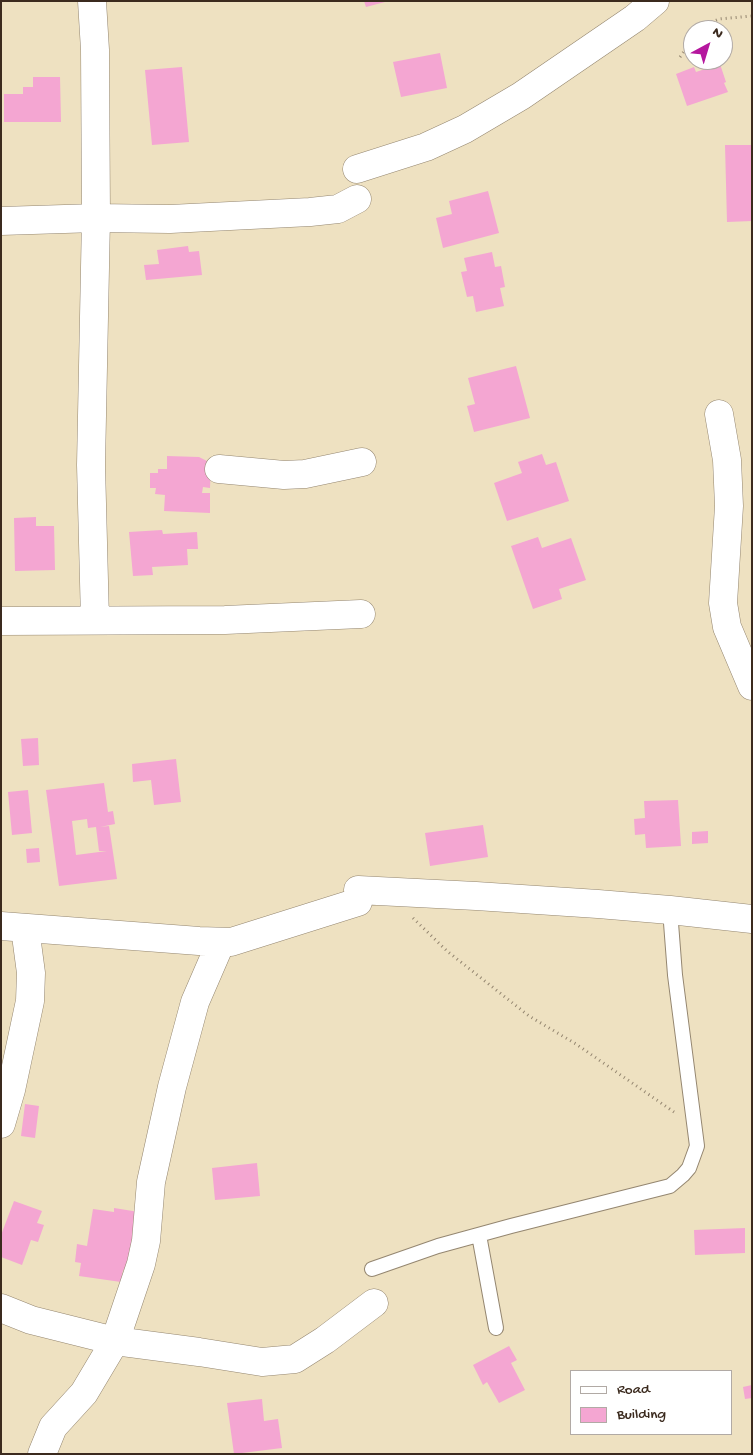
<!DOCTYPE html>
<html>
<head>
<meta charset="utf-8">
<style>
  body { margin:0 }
  #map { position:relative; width:753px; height:1455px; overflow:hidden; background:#eee1c1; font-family:"Gochi Hand",sans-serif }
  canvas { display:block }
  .frame { position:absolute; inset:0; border:2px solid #3b2a1e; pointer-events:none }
  .legend { position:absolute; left:570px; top:1370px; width:162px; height:65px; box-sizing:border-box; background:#fff; border:1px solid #b1aaa5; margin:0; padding:6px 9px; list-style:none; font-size:15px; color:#3b2a1e }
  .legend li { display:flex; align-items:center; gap:10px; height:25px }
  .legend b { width:25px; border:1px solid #b1aaa5 }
  .north { position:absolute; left:683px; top:20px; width:50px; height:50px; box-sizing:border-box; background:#fff; border:1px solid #b1aaa5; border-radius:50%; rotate:39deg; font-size:14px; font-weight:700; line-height:20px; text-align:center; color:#3b2a1e }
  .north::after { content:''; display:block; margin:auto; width:18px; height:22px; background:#b5179e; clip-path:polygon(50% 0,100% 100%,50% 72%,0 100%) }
</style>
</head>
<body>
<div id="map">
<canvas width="753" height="1455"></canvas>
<div class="frame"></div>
<ul class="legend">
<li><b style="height:6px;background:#fff"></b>Road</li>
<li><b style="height:14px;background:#f4a6d2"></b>Building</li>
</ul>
<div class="north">N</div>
</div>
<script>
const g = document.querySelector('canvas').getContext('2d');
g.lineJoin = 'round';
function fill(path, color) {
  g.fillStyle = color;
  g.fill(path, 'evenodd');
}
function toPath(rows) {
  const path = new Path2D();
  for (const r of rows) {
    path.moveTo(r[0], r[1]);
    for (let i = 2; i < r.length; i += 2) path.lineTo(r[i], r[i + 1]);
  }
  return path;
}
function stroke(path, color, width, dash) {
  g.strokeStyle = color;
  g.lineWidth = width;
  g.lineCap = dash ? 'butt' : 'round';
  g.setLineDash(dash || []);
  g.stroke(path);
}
const building = toPath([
  [364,1,385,1,385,2,366,7],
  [440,53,447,88,401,97,393,62],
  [720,64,726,82,724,83,728,92,687,106,676,74,694,67,696,72],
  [182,67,189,142,152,145,145,70],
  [33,77,60,77,61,122,4,122,4,94,23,94,23,87,33,87],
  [725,145,752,145,752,221,727,222],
  [488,191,499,233,443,248,436,218,452,214,449,201],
  [188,246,189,252,199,251,202,275,146,280,144,265,159,264,157,250],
  [492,252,495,267,501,266,505,287,500,288,504,306,476,312,473,296,467,297,461,272,467,271,464,258],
  [516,366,530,418,474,432,467,406,475,404,468,378],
  [542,454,546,465,556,462,569,501,507,521,494,483,522,473,518,462],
  [167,456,199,457,211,463,210,488,203,487,202,493,210,493,210,513,164,511,165,495,155,494,156,488,150,488,150,473,158,473,158,469,167,469],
  [36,517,36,526,54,526,55,570,15,571,14,518],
  [162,530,163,534,197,532,198,549,187,549,188,565,152,567,153,575,133,576,129,532],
  [538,537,542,548,571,538,586,580,559,589,562,599,533,609,511,546],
  [38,738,39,765,23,766,21,739],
  [176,759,181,802,154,805,151,780,133,782,132,764],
  [104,783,108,812,113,811,115,824,100,827,109,826,117,879,59,886,46,790],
  [87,819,88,828,96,827,99,851,107,851,76,855,72,821],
  [28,790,32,833,12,835,8,792],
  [678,800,681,846,646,848,645,834,635,835,634,819,645,818,644,801],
  [483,825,488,857,430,866,425,833],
  [708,831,708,843,692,844,692,832],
  [39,848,40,862,27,863,26,849],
  [25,1104,39,1106,35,1138,21,1136],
  [257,1163,260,1196,215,1200,212,1168],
  [14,1201,42,1211,37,1223,44,1225,38,1242,31,1240,22,1265,1,1257,1,1235],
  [114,1208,139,1212,130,1271,123,1270,121,1282,79,1276,81,1263,75,1262,77,1244,87,1246,93,1209,114,1212],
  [745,1228,745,1253,695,1255,694,1230],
  [509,1346,517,1360,511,1363,525,1390,499,1403,487,1382,483,1385,473,1365],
  [752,1385,752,1398,745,1399,743,1387],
  [262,1399,264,1421,278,1419,282,1448,234,1454,227,1403]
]);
const path = toPath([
  [699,30,701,27,719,19,752,16],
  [680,57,693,39],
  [413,918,447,951,529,1016,576,1044,674,1112]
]);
const service = toPath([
  [479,1235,496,1328],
  [372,1269,438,1246,511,1226,670,1186,683,1175,689,1168,697,1146,675,975,670,910]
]);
const minor = toPath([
  [92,1,95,50,96,218,91,465,95,620],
  [357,169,426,147,465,129,521,96,635,18,655,1],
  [1,221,96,218,170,219,310,212,338,209,357,199],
  [719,414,727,460,729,506,723,603,727,627,752,686],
  [219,469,284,475,305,474,362,462],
  [1,621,225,620,361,614],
  [358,890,476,896,598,904,670,910,752,919],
  [1,926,199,941,231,942,358,902],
  [1,1124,11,1090,30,1001,31,973,25,928],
  [1,1308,31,1320,115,1341,199,1352,262,1362,295,1359,325,1340,374,1303],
  [42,1454,53,1427,84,1393,115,1341,141,1264,146,1241,151,1182,172,1087,195,1002,221,942]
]);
fill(building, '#f4a6d2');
stroke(service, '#948670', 16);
stroke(minor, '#948670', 29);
stroke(path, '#948670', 3, [1, 4]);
stroke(service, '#fff', 14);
stroke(minor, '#fff', 28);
</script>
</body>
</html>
